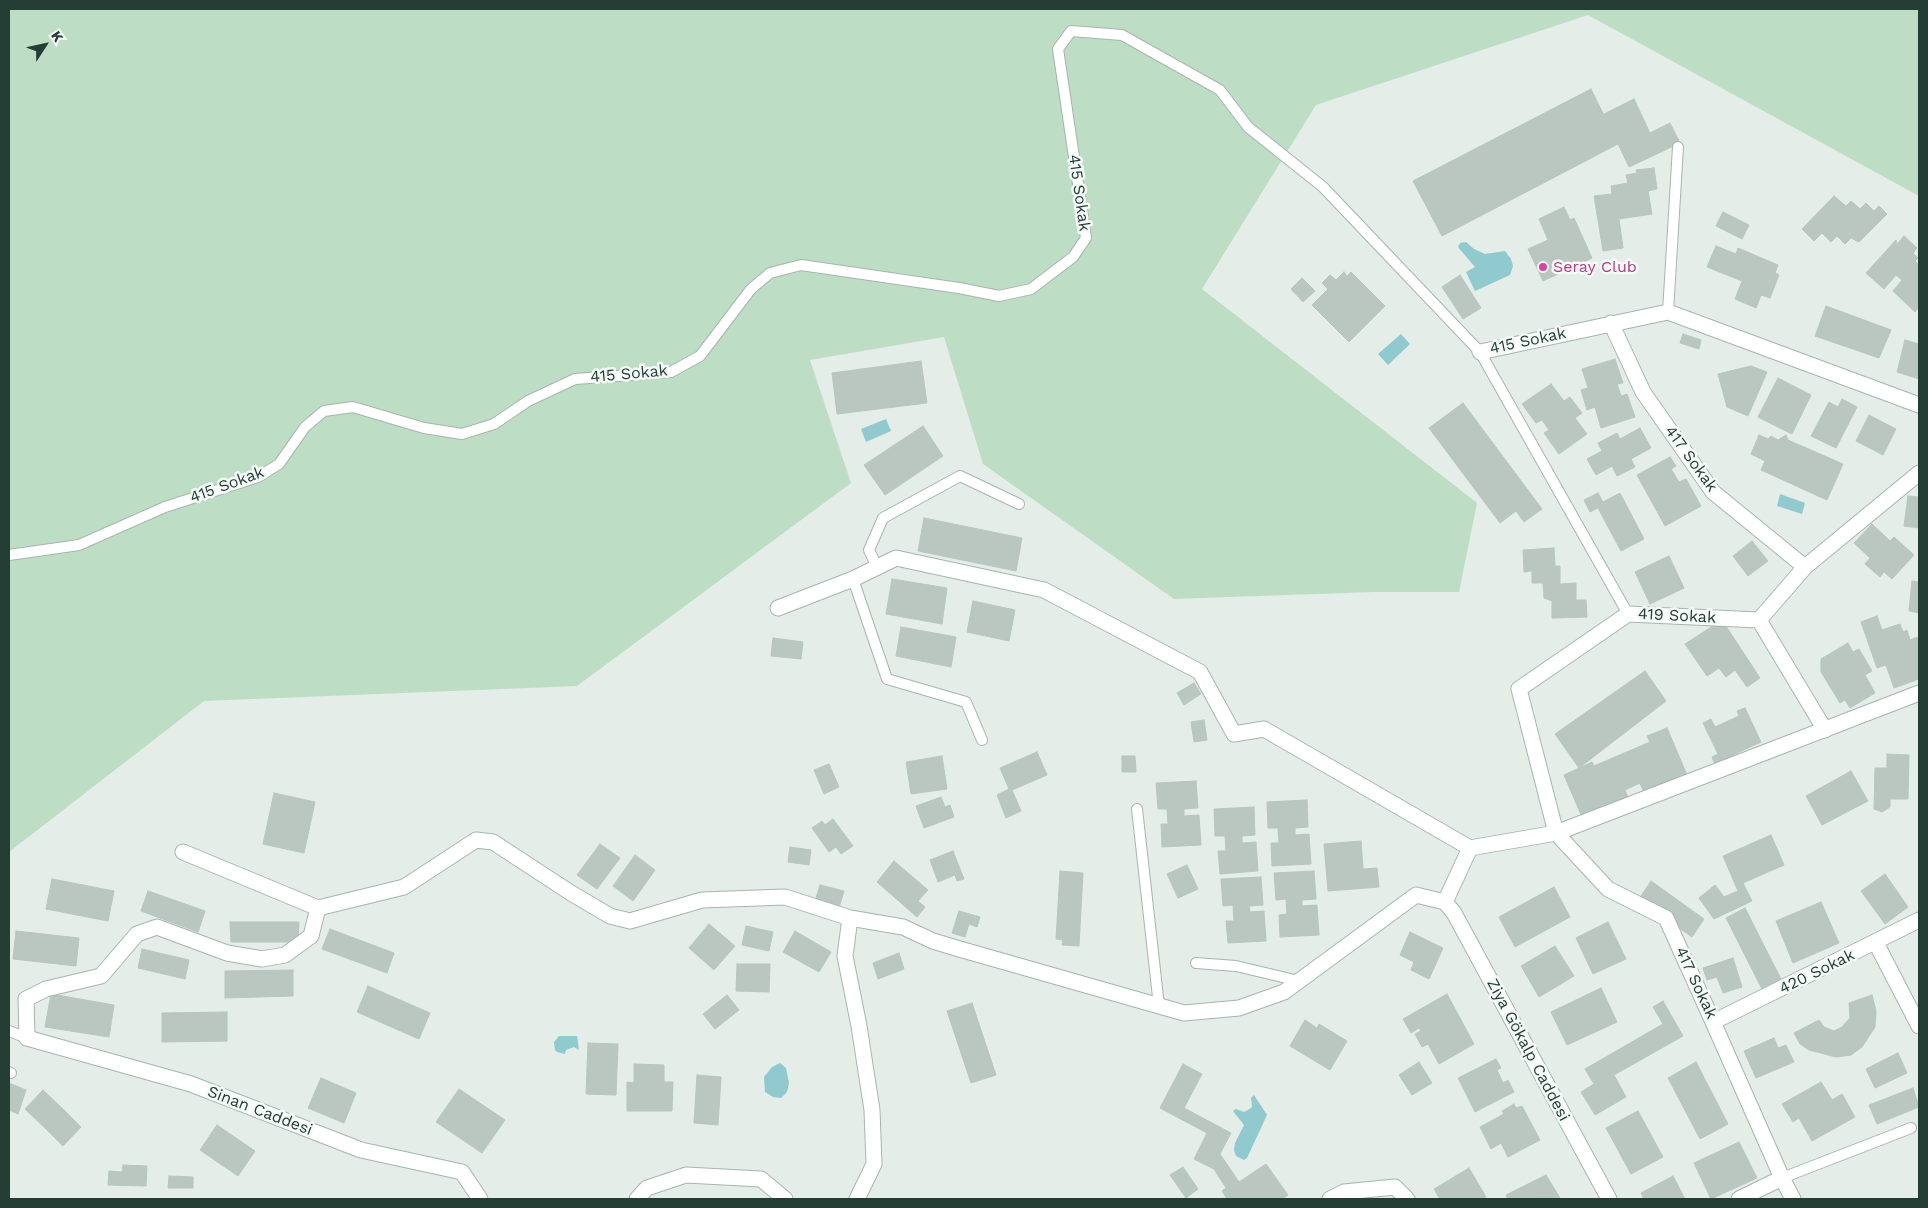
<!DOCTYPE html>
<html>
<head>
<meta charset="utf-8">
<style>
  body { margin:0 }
  #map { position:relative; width:1928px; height:1208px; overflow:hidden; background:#e4ede8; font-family:"Work Sans",sans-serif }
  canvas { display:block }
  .frame { position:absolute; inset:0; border:10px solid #243e35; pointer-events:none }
  .north { position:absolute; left:20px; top:20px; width:50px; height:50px; -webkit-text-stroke:4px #f5f9f7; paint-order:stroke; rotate:55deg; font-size:14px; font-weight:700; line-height:20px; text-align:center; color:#243e35 }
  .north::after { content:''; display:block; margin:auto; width:18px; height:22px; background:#243e35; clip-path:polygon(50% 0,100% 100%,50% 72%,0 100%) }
</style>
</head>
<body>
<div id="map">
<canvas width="1928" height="1208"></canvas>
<div class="frame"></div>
<div class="north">K</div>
</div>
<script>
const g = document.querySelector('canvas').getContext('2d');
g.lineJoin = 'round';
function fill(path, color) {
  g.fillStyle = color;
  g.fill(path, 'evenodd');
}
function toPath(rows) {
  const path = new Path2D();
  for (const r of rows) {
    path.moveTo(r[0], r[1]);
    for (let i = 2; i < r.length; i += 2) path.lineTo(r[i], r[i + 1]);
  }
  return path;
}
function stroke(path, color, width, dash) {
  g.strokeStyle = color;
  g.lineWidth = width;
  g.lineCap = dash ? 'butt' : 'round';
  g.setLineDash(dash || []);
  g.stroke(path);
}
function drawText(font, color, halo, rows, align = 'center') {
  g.font = font + ' "Work Sans",sans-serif';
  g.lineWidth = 5;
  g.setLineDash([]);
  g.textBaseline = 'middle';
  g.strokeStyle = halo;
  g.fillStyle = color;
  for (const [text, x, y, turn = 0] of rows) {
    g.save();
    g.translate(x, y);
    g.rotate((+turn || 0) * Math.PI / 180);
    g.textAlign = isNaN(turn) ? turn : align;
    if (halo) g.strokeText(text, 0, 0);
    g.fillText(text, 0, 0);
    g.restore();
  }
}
const green = toPath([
  [9,9,1919,9,1919,196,1588,15,1316,105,1202,289,1477,503,1459,592,1373,592,1174,599,983,464,944,337,810,360,851,483,577,686,204,701,9,852]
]);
const water = toPath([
  [1466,242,1474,249,1485,254,1505,251,1511,259,1513,266,1510,275,1475,291,1466,272,1475,267,1458,247,1460,243],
  [1401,334,1410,344,1388,365,1378,354],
  [886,419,891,431,866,442,861,429],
  [1780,494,1805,503,1802,514,1777,506],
  [559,1036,577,1036,579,1050,574,1047,566,1050,565,1054,557,1052,555,1050,554,1042],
  [780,1063,786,1068,789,1083,787,1092,781,1098,773,1097,765,1092,764,1077,772,1067],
  [1254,1095,1267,1115,1247,1158,1244,1160,1236,1156,1234,1150,1235,1143,1244,1125,1233,1111,1236,1109,1244,1112,1248,1110,1252,1107,1251,1098]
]);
const building = toPath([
  [1591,89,1618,144,1442,236,1413,181,1591,89],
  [1634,99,1650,133,1670,123,1680,143,1629,167,1604,114,1634,99],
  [1654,168,1657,189,1648,191,1652,214,1619,219,1623,248,1603,251,1594,196,1612,194,1611,186,1628,183,1626,175,1637,173,1636,170,1654,168],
  [1834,196,1846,206,1851,201,1860,209,1866,203,1874,211,1879,206,1887,214,1859,242,1851,238,1845,244,1837,236,1831,242,1822,233,1814,241,1802,229,1834,196],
  [1564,207,1570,220,1574,218,1592,258,1543,281,1528,249,1548,240,1539,219,1564,207],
  [1723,212,1749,225,1742,239,1716,226,1723,212],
  [1904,236,1917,248,1913,253,1918,258,1915,261,1919,265,1919,307,1915,312,1893,291,1902,280,1896,275,1884,289,1866,273,1896,240,1897,244,1904,236],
  [1716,246,1736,254,1738,248,1778,265,1775,273,1779,275,1770,298,1761,295,1756,308,1735,299,1742,281,1707,267,1716,246],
  [1344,272,1347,276,1351,272,1385,306,1349,342,1312,305,1328,289,1322,283,1330,275,1336,280,1344,272],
  [1460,275,1481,308,1463,319,1442,287,1460,275],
  [1302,278,1315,291,1303,302,1291,289,1302,278],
  [1826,306,1891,330,1879,358,1815,336,1826,306],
  [1683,334,1701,340,1699,349,1680,343,1683,334],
  [1905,340,1919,344,1919,379,1897,372,1905,340],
  [1615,359,1623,383,1617,384,1621,396,1627,394,1635,417,1601,428,1595,407,1587,410,1581,390,1588,388,1582,369,1615,359],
  [921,361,927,403,837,414,832,373,921,361],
  [1751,366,1767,372,1748,416,1727,407,1718,374,1751,366],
  [1778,378,1811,395,1792,434,1758,417,1778,378],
  [1551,384,1564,401,1570,397,1582,413,1575,418,1587,434,1559,454,1544,433,1549,430,1542,420,1536,423,1522,404,1551,384],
  [1842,399,1857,407,1836,448,1811,436,1829,402,1838,407,1842,399],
  [1463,403,1542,509,1524,522,1516,511,1500,523,1429,428,1463,403],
  [1869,415,1896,429,1883,455,1856,441,1869,415],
  [923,426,943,456,885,495,864,465,923,426],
  [1640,428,1651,448,1631,459,1635,467,1617,476,1612,466,1596,475,1587,459,1602,451,1598,443,1617,433,1620,439,1640,428],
  [1759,435,1768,439,1771,436,1778,440,1786,435,1788,440,1843,464,1827,500,1761,470,1765,461,1751,454,1759,435],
  [1670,457,1676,466,1671,469,1679,482,1686,479,1701,506,1665,526,1637,475,1670,457],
  [1598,493,1603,502,1620,493,1644,539,1621,551,1598,508,1590,512,1584,500,1598,493],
  [1908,496,1919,497,1919,528,1904,526,1908,496],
  [924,518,1022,538,1016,571,918,551,924,518],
  [1872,524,1890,541,1894,537,1914,555,1892,579,1884,572,1880,577,1865,564,1870,558,1854,543,1872,524],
  [1752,541,1768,561,1748,576,1733,556,1752,541],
  [1554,548,1555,566,1560,566,1560,584,1576,583,1576,600,1586,600,1587,617,1552,618,1552,601,1544,598,1543,583,1532,583,1532,571,1524,572,1523,550,1554,548],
  [1669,556,1684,588,1650,604,1635,572,1669,556],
  [892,579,947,588,942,624,886,614,892,579],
  [1912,581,1919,582,1919,613,1909,611,1912,581],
  [973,601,1015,610,1009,641,967,632,973,601],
  [1877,616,1882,630,1900,624,1903,632,1907,630,1910,640,1917,637,1919,644,1919,679,1894,688,1886,665,1877,668,1861,622,1877,616],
  [1722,620,1760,678,1747,687,1735,670,1726,677,1719,668,1707,676,1685,644,1722,620],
  [901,627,956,637,951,667,896,656,901,627],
  [773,638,803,642,801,659,771,656,773,638],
  [1848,643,1853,652,1859,649,1872,671,1865,675,1875,693,1850,708,1845,700,1840,703,1821,672,1821,659,1848,643],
  [1645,671,1666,701,1579,768,1555,734,1645,671],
  [1194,683,1201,694,1184,705,1177,693,1194,683],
  [1745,708,1761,742,1733,755,1733,759,1716,767,1712,757,1718,754,1703,723,1711,719,1715,727,1739,716,1737,711,1745,708],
  [1204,720,1207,740,1194,742,1191,722,1204,720],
  [1667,728,1687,775,1644,793,1640,783,1625,790,1628,798,1582,817,1564,775,1592,762,1594,766,1650,742,1647,736,1667,728],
  [1037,752,1047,775,1012,790,1021,811,1006,818,997,795,1009,789,1000,768,1037,752],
  [1887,754,1909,755,1908,799,1890,799,1890,807,1882,812,1874,809,1875,768,1887,768,1887,754],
  [942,756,947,789,911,794,906,762,942,756],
  [1122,756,1135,756,1136,772,1122,772,1122,756],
  [829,764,839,787,824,794,814,770,829,764],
  [1851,771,1868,801,1822,825,1806,796,1851,771],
  [1196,781,1198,808,1184,809,1184,816,1199,815,1201,845,1162,847,1161,824,1168,824,1167,809,1158,809,1156,783,1196,781],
  [274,793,315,802,304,853,263,844,274,793],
  [941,797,945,807,950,805,954,817,924,828,916,806,941,797],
  [1307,800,1308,827,1295,828,1295,835,1309,834,1311,864,1272,866,1271,843,1279,843,1278,828,1268,828,1267,802,1307,800],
  [1254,807,1255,835,1242,836,1242,843,1256,842,1258,871,1220,874,1218,851,1226,851,1225,836,1215,836,1214,809,1254,807],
  [833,819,853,846,841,854,836,847,829,852,812,828,822,821,825,825,833,819],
  [1771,835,1784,865,1743,883,1752,901,1714,919,1699,898,1715,885,1724,897,1738,891,1723,856,1771,835],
  [1361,841,1363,869,1377,868,1379,887,1328,891,1324,844,1361,841],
  [600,844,620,858,597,889,577,875,600,844],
  [790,847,811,850,809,865,788,862,790,847],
  [953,851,964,879,957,881,955,875,938,882,930,860,953,851],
  [635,855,655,870,633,901,613,886,635,855],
  [894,861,928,890,918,901,925,907,917,917,877,882,894,861],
  [1187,865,1198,889,1178,898,1167,874,1187,865],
  [1060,871,1083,873,1079,946,1062,945,1063,940,1056,939,1060,871],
  [1314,871,1316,899,1302,900,1302,906,1317,905,1319,935,1280,937,1279,915,1287,914,1286,899,1276,900,1274,873,1314,871],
  [1885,874,1908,907,1885,924,1861,891,1885,874],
  [1261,877,1263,905,1249,906,1250,912,1264,911,1266,941,1228,943,1226,921,1234,921,1233,905,1223,906,1221,879,1261,877],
  [52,879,114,891,108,921,46,909,52,879],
  [1651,881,1704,919,1692,937,1639,899,1651,881],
  [820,885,844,891,839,908,815,901,820,885],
  [1554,887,1570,917,1515,947,1499,917,1554,887],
  [148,891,205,911,198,932,141,911,148,891],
  [1821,902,1839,943,1793,963,1776,921,1821,902],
  [1745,908,1783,983,1764,993,1726,918,1745,908],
  [959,911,980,917,977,927,969,924,965,937,952,933,959,911],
  [230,922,299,922,298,942,231,942,230,922],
  [1608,922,1626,959,1593,974,1576,938,1608,922],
  [709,924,735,946,714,970,689,948,709,924],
  [746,926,773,932,769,951,742,945,746,926],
  [330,929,394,953,387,973,322,949,330,929],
  [16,931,79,938,76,966,13,959,16,931],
  [795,931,831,952,819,972,783,952,795,931],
  [1410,932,1443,948,1429,979,1411,970,1414,962,1400,955,1410,932],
  [1555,946,1574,976,1539,997,1521,966,1555,946],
  [142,949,189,960,185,979,138,968,142,949],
  [899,953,904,969,878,979,873,963,899,953],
  [1733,958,1742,987,1723,993,1717,977,1707,980,1703,968,1733,958],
  [737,964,770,964,769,992,736,991,737,964],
  [293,970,293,996,225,998,225,971,293,970],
  [368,986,430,1013,419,1039,357,1012,368,986],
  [1601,988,1617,1022,1567,1045,1551,1012,1601,988],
  [51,994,114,1005,109,1037,45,1027,51,994],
  [1447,994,1474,1044,1439,1064,1428,1044,1422,1047,1415,1034,1421,1031,1419,1028,1411,1033,1403,1019,1447,994],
  [727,995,739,1010,715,1029,703,1014,727,995],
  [1872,995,1876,1011,1875,1027,1862,1047,1851,1055,1836,1057,1809,1050,1800,1044,1794,1033,1819,1020,1824,1027,1834,1031,1842,1027,1850,1018,1849,1003,1872,995],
  [1663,1001,1683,1036,1614,1075,1626,1097,1595,1115,1581,1092,1594,1084,1585,1069,1663,1024,1653,1007,1663,1001],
  [972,1003,996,1075,971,1083,947,1011,972,1003],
  [227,1012,227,1041,162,1042,162,1013,227,1012],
  [1305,1020,1317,1028,1319,1024,1347,1041,1330,1070,1290,1046,1305,1020],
  [1774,1038,1778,1048,1786,1045,1794,1062,1756,1078,1744,1051,1774,1038],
  [588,1043,618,1044,616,1095,586,1094,588,1043],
  [1898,1053,1907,1073,1875,1088,1866,1069,1898,1053],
  [1496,1059,1501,1068,1497,1070,1503,1083,1508,1080,1514,1092,1475,1112,1458,1078,1496,1059],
  [1419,1062,1432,1083,1412,1095,1399,1075,1419,1062],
  [1696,1062,1728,1124,1700,1139,1668,1078,1696,1062],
  [634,1064,664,1065,664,1082,673,1082,672,1111,627,1111,627,1082,634,1083,634,1064],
  [1183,1064,1202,1074,1184,1108,1231,1133,1220,1154,1239,1182,1266,1164,1288,1195,1282,1199,1227,1199,1222,1191,1226,1188,1214,1169,1194,1159,1207,1133,1160,1108,1183,1064],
  [697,1075,721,1077,718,1125,694,1123,697,1075],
  [321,1078,356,1093,344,1123,308,1108,321,1078],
  [1821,1082,1832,1100,1842,1094,1855,1117,1812,1141,1799,1118,1793,1122,1782,1104,1821,1082],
  [9,1083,26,1090,18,1114,9,1110,9,1083],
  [1913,1088,1919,1107,1877,1124,1869,1105,1913,1088],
  [459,1089,505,1120,482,1153,436,1122,459,1089],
  [43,1090,64,1110,46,1129,25,1109,43,1090],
  [1514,1104,1516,1108,1522,1106,1540,1140,1508,1157,1501,1143,1491,1149,1480,1127,1504,1114,1502,1111,1514,1104],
  [64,1110,81,1127,63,1146,46,1129,64,1110],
  [1638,1111,1663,1157,1631,1174,1606,1128,1638,1111],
  [217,1125,255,1151,238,1176,200,1150,217,1125],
  [1739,1142,1757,1178,1711,1199,1694,1163,1739,1142],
  [123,1165,147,1166,146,1186,108,1185,109,1171,122,1172,123,1165],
  [1183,1167,1198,1189,1186,1198,1170,1175,1183,1167],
  [1469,1168,1486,1197,1481,1199,1440,1199,1434,1189,1469,1168],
  [1546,1175,1560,1198,1508,1199,1506,1195,1546,1175],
  [169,1176,193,1177,193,1188,168,1188,169,1176],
  [1673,1176,1685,1199,1644,1199,1641,1193,1673,1176]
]);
const service = toPath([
  [1668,312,1678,147],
  [9,555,79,545,165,507,258,477,279,464,305,427,324,411,353,407,424,428,462,434,494,424,528,401,575,379,671,372,700,356,751,289,770,273,801,265,959,288,999,296,1031,289,1073,257,1086,238,1058,49,1071,31,1122,35,1220,90,1248,127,1323,187,1480,352,1628,614],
  [877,567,869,550,883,518,960,476,1019,504],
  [853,579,887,679,966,702,982,740],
  [1137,809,1159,1006],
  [1196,963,1236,966,1299,981],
  [9,1031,27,1038],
  [9,1072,11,1073],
  [1782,1178,1911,1128]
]);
const minor = toPath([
  [1611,323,1643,392,1713,492,1805,567],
  [1480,352,1668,312,1919,405],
  [778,608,853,579,896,558,1044,590,1200,672,1234,734,1264,729,1470,848],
  [1759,620,1825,730],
  [183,852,318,908,404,887,476,840,493,842,571,893,610,916,630,921,702,900,785,897,850,918,903,927,933,941,956,948,1184,1013,1239,1008,1284,992,1416,895,1445,902],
  [850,918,845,956,859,1026,872,1110,874,1164,857,1199],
  [1876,943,1919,1026],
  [1713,1022,1919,920],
  [27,1038,26,999,46,989,101,976,137,934,157,927,227,953,262,959,285,955,311,936,318,908],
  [1330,1199,1344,1192,1395,1187,1407,1199],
  [1739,1199,1782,1178],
  [1793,1199,1782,1178,1713,1022,1666,918,1608,889,1556,833,1519,689,1628,614,1759,620,1805,567,1919,473]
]);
const tertiary = toPath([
  [27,1038,191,1084,361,1150,462,1172,480,1199],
  [637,1199,647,1188,686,1175,761,1179,785,1199],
  [1609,1199,1454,913,1445,902,1470,848,1556,833,1919,693]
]);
const markers = [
  [1543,267,5,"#d1479c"]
];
const streetNames = [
  ["415 Sokak",1079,193,82],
  ["415 Sokak",1528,341,-12],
  ["415 Sokak",629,374,-5],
  ["417 Sokak",1691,459,54],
  ["415 Sokak",227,485,-20],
  ["419 Sokak",1677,616,3],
  ["420 Sokak",1817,972,-26],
  ["417 Sokak",1696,983,65],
  ["Ziya Gökalp Caddesi",1528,1050,62],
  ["Sinan Caddesi",260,1111,21]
];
const hotelNames = [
  ["Seray Club",1553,267]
];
fill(green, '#beddc5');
fill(water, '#90c9ce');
fill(building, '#bac7c1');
stroke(building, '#b7c6bf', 1);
stroke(service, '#a7b5af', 12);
stroke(minor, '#a7b5af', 17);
stroke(tertiary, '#a7b5af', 17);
stroke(service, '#fff', 10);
stroke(minor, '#fff', 15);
stroke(tertiary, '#fff', 15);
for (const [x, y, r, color] of markers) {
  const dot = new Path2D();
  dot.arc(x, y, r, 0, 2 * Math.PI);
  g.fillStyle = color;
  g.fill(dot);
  stroke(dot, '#f5f9f7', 2);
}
drawText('16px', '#243e35', '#f5f9f7', streetNames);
drawText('16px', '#b23c85', '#f5f9f7', hotelNames, 'left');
</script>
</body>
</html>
